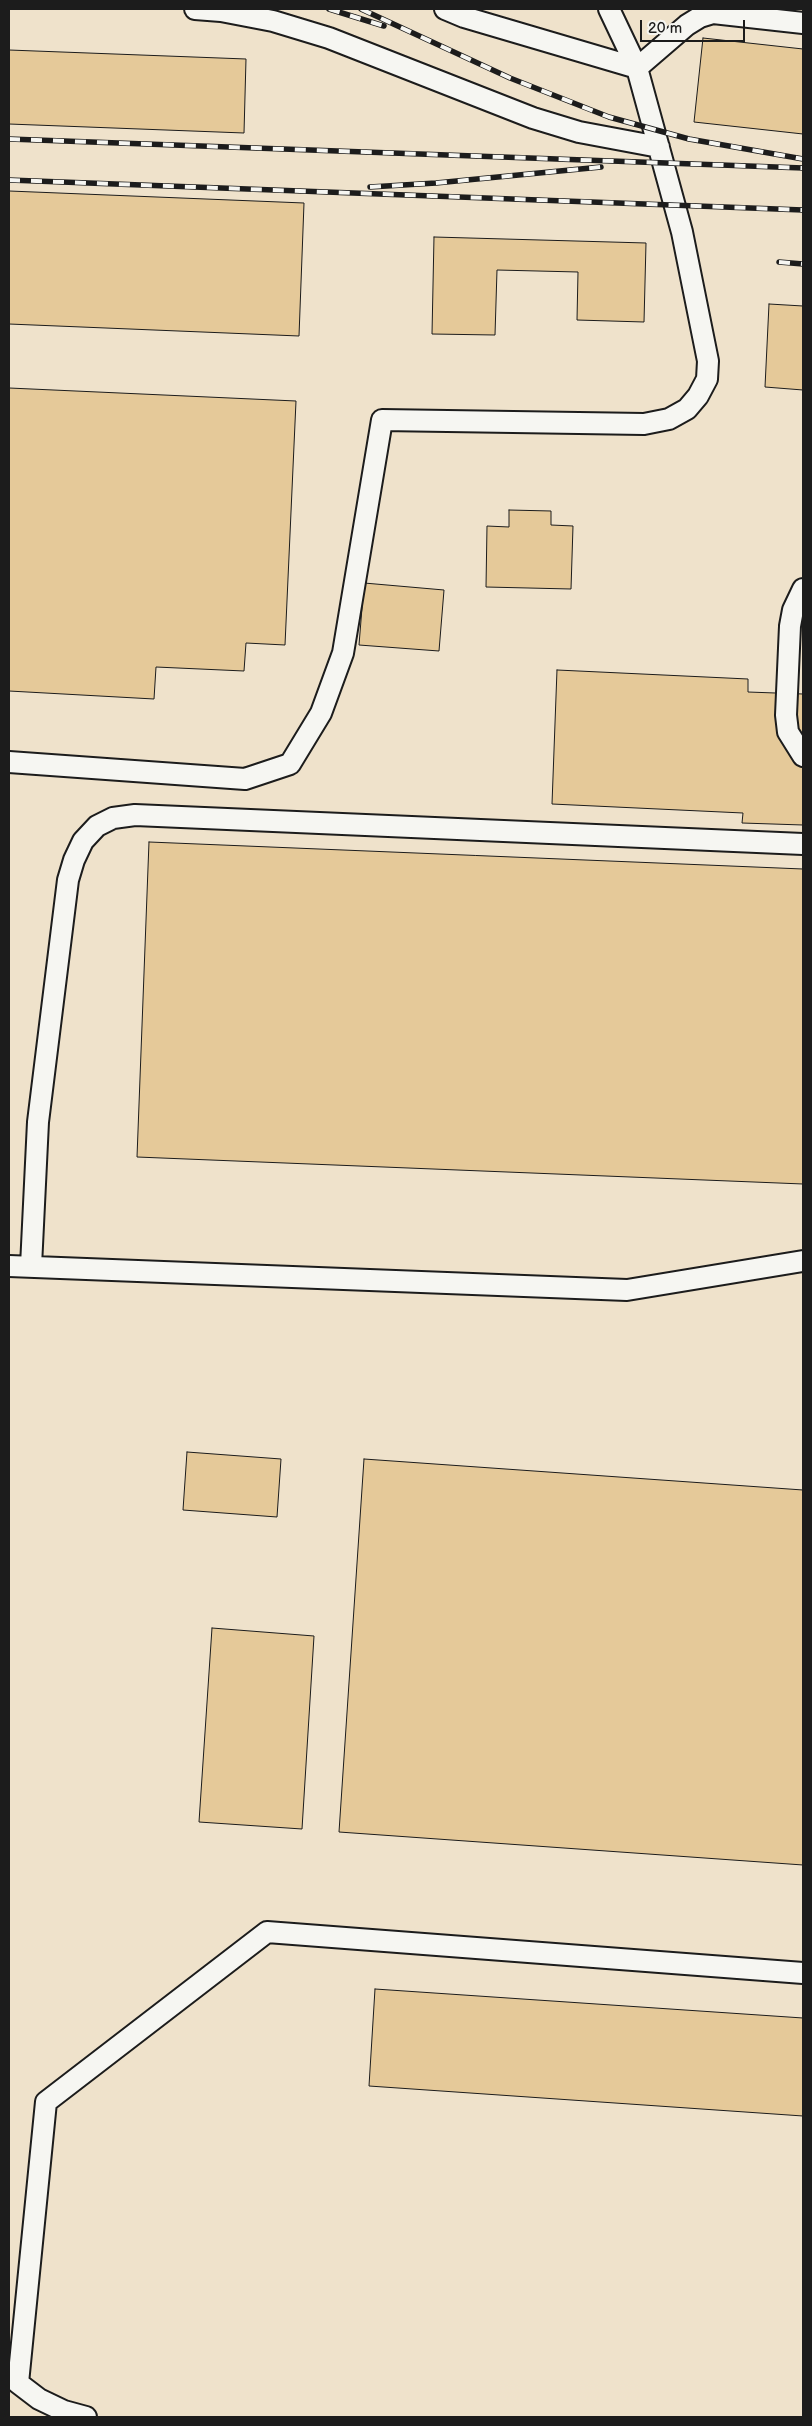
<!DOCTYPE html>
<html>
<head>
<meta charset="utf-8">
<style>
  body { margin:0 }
  #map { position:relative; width:812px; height:2426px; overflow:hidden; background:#f3ede0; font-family:"Balsamiq Sans",sans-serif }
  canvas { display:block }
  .frame { position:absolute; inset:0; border:10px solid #1c1c1c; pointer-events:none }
  .scale { position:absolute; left:640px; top:20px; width:105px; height:22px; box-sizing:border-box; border:2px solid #1c1c1c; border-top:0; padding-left:6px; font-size:15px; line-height:18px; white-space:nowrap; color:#1c1c1c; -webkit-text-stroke:4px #f6f6f2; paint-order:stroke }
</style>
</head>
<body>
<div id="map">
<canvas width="812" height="2426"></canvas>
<div class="frame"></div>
<div class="scale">20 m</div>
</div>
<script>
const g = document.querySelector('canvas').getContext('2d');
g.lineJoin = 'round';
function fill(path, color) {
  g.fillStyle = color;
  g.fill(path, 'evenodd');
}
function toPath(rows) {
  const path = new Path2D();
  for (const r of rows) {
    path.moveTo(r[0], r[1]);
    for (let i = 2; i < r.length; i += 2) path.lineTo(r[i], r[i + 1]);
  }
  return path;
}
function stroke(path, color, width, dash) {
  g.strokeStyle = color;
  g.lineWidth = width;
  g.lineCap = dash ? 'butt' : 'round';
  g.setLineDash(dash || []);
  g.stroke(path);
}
const built = toPath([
  [9,9,803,9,803,2417,9,2417]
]);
const building = toPath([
  [703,38,803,49,803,134,694,122,703,38],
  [9,50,246,59,244,133,9,124,9,50],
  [9,191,304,203,299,336,9,324,9,191],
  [434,237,646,243,644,322,577,320,578,272,497,270,495,335,432,334,434,237],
  [769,304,803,306,803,390,765,387,769,304],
  [9,388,296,401,285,645,246,643,244,671,156,667,154,699,9,691,9,388],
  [509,510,551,511,551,525,573,526,571,589,486,587,487,526,509,527,509,510],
  [364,583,444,590,439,651,359,645,364,583],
  [557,670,748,679,748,692,803,694,803,825,742,823,743,813,552,804,557,670],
  [149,842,803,869,803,1184,137,1157,149,842],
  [187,1452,281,1459,277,1517,183,1510,187,1452],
  [364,1459,803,1490,803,1865,339,1832,364,1459],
  [212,1628,314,1636,302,1829,199,1822,212,1628],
  [375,1989,803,2018,803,2116,369,2086,375,1989]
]);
const service = toPath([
  [195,9,221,11,273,21,329,38,533,118,579,132,659,147],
  [445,9,464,17,637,68,687,25,700,17,713,13,803,23],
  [803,589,793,610,790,626,786,715,788,732,803,756],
  [9,762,245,779,290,764,321,713,343,653,382,420,644,424,669,419,687,409,698,396,707,379,708,361,682,232,637,68,609,9],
  [9,1266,627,1290,803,1261],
  [31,1266,38,1122,68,880,74,860,83,841,97,826,113,818,135,815,803,844],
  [86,2417,64,2411,39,2399,18,2383,46,2102,267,1932,803,1973]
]);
const rail = toPath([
  [329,9,384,26],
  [361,9,510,78,609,117,689,139,803,159],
  [9,139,803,168],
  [9,180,803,210],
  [370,187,436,183,601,167],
  [779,262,803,264]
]);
fill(built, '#efe2cb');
fill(building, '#e5c999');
stroke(building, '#1c1c1c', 1);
stroke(service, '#1c1c1c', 24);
stroke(service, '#f6f6f2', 20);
stroke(rail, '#1c1c1c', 5.5);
stroke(rail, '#f6f6f2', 4, [11]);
</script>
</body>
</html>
